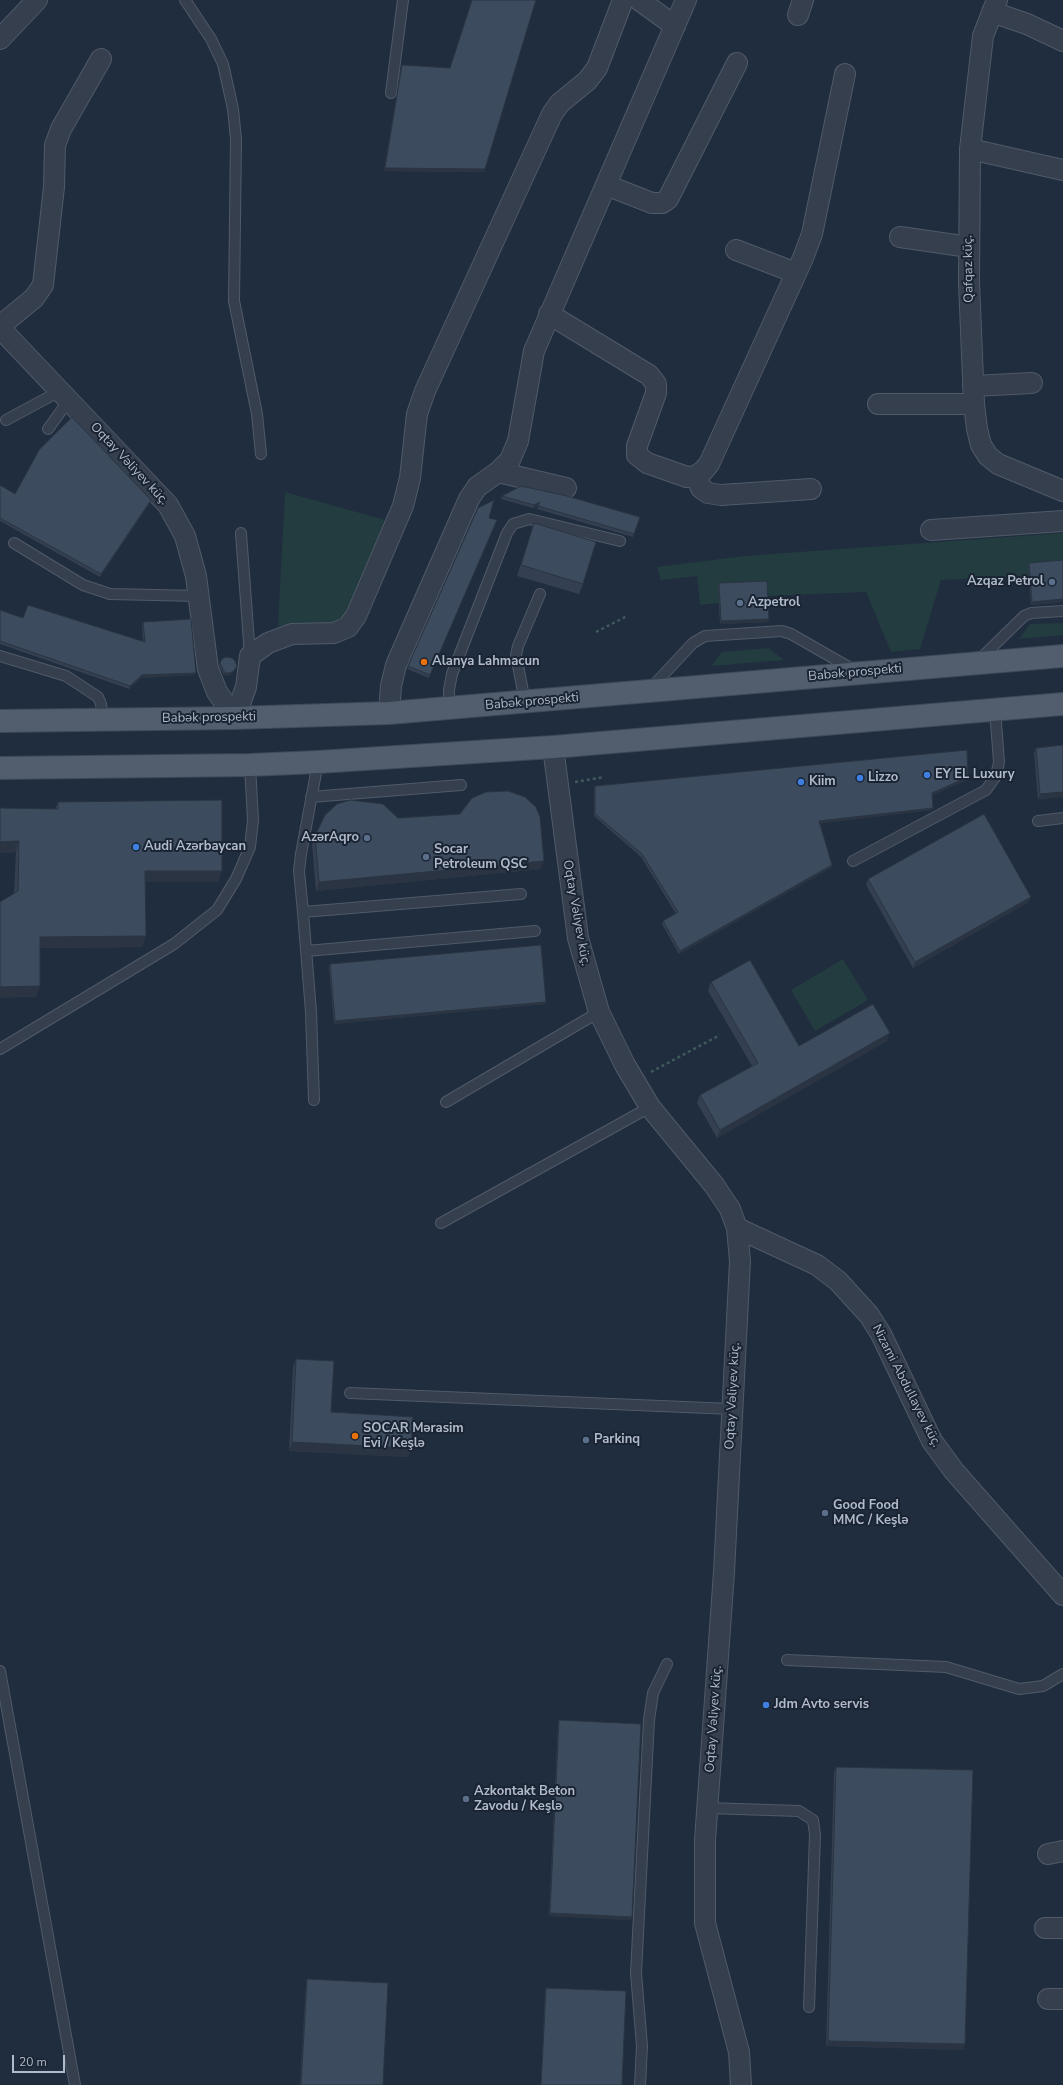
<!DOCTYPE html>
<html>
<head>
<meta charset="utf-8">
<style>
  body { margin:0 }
  #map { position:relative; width:1063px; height:2085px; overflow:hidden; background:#202d3e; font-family:"Nunito Sans",sans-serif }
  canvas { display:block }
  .scale { position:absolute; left:12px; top:2055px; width:53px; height:18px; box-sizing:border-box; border:2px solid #b0baca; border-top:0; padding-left:5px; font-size:12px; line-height:14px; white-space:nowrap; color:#b0baca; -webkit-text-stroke:3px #1a2433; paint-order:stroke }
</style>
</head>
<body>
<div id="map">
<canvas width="1063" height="2085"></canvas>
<div class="scale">20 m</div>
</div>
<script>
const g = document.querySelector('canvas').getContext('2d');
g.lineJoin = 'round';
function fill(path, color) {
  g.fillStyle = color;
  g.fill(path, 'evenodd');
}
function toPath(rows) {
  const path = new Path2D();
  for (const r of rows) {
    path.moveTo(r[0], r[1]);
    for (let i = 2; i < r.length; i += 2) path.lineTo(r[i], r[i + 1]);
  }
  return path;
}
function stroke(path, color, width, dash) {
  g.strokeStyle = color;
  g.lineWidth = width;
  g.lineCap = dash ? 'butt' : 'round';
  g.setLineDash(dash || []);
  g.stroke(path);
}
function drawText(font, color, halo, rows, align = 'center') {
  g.font = font + ' "Nunito Sans",sans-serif';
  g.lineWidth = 4;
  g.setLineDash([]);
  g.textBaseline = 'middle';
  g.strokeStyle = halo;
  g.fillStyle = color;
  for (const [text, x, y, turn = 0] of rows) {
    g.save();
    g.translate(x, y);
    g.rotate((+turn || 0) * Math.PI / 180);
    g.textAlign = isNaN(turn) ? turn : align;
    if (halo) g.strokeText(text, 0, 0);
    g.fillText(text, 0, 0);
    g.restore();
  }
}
const green = toPath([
  [285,492,385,520,347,614,334,623,278,626],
  [1063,533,1063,563,1028,565,1029,576,941,580,920,649,891,652,866,592,766,596,718,586,719,603,700,605,697,576,661,580,657,567,744,556],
  [1063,623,1063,635,1019,639,1030,624],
  [768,648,784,660,711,666,722,652],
  [843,959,868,1000,815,1031,791,990]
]);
const path = toPath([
  [596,632,627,616],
  [575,782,604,777],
  [651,1072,720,1035]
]);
const lane = toPath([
  [185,0,211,39,223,64,233,109,236,139,234,301,257,414,261,454],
  [391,93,403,0],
  [6,420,60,391],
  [48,429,69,400],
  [241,533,250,656],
  [14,543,83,585,110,594,199,596],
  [0,656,66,676,98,697,101,704,103,719],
  [978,661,1024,616,1031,613,1063,611],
  [650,689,693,643,705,636,782,631,791,634,854,670],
  [525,702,516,655,518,646,540,594],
  [449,708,449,690,452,674,507,533,513,524,529,519,620,541],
  [318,762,301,854,299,871,303,912,521,894],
  [311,797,461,785],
  [1038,821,1063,818],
  [853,861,986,790,996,776,999,762,995,710],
  [303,912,311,1012,314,1100],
  [306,951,535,931],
  [0,1049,174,944,217,910,236,879,250,847,253,820,250,765],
  [446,1102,599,1012],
  [441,1223,650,1107],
  [350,1393,732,1409],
  [787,1660,946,1667,1019,1689,1043,1686,1063,1674],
  [0,1671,75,2085],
  [707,1808,799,1811,813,1820,815,1835,809,2007],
  [640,2085,642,2046,636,1973,649,1720,653,1693,667,1664]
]);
const street = toPath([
  [639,0,675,26],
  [997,0,983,36,970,149,969,282,974,404,977,429,981,445,988,456,998,464,1063,491],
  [992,12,1027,24,1063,41],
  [798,15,803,0],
  [0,39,37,0],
  [970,149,1063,170],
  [606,185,652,203,662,203,668,199,737,63],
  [900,237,969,247],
  [736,250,796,273],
  [549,314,649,375,656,384,656,393,637,446,637,455,647,463,687,477,696,476,703,471,709,464,803,258,812,234,845,74],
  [0,326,34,298,43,285,54,187,55,145,61,129,101,59],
  [0,328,168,505,185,536,196,576,208,669,217,692,235,718],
  [973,386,1032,383],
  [878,404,974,404],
  [498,472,566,488],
  [696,476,701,488,708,493,721,495,811,489],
  [931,530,1063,521],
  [389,713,391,686,396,665,469,499,477,487,498,472,510,460,518,441,534,351,686,0],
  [235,718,246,687,250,656,268,643,292,634,334,633,348,627,356,616,403,506,410,478,417,414,425,391,552,114,560,103,587,81,597,68,623,0],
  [553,747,578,938,599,1012,625,1065,650,1107,714,1185,730,1209,737,1228,740,1261,724,1572,705,1840,705,1923,739,2052,741,2085],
  [737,1228,817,1265,838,1281,869,1315,881,1334,932,1441,954,1471,1063,1595],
  [1048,1854,1063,1851],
  [1045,1928,1063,1928],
  [1048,1999,1063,1999]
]);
const primary = toPath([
  [0,721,235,718,389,713,1063,656],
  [0,768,250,765,318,762,553,747,1063,704]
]);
const wall = toPath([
  [402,65,450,68,484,172,384,171,401,68],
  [0,485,15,494,151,500,150,503,100,577,0,521],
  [502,496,640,517,633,537,537,509,539,505,533,508,501,499],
  [478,508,489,518,429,678,407,669],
  [534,523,583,584,579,594,517,576],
  [1063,560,1063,602,1031,605,1028,565,1029,563],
  [719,583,768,622,720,624,718,586],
  [0,610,23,618,143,641,142,625,143,622,195,675,141,678,129,689,0,644],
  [222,659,233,673,229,676,224,675,219,666],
  [1063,745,1038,800,1034,753,1036,748],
  [967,780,932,795,932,810,820,823,832,865,831,868,679,954,662,924,663,921,676,914,641,857,594,816,594,789,595,786],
  [58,802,218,882,145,882,146,936,142,947,40,948,36,997,14,893,16,852,0,853,55,809],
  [398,818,541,869,316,891,312,844,315,836],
  [868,879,1029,902,913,968,866,885],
  [330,964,545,1004,334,1024,329,967],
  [711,982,799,1046,887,1041,717,1138,697,1103,700,1095,752,1066,708,991],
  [296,1359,331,1412,411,1448,408,1457,289,1451,293,1367],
  [559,1720,632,1917,631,1920,549,1916,558,1723],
  [836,1767,965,2044,963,2050,826,2046,834,1772],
  [307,1979,383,2085,300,2085,306,1982],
  [546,1988,622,2085,541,2085,545,1991]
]);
const shadedWall = toPath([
  [385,168,485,169,484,172,384,171],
  [151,500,150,503,100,577,101,574],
  [540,502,539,505,533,508,534,505],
  [1063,599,1063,602,1031,605,1032,602],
  [769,619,768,622,720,624,721,621],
  [237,666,233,673,229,676,224,675,225,673],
  [196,673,195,675,141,678,129,689,130,686,142,675],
  [968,777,967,780,931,796,932,793],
  [1063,792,1063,797,1038,800,1040,794],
  [933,808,932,810,818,824,819,821],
  [19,841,16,852,0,853,0,842],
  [544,861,541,869,316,891,319,882],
  [832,865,831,868,679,954,680,951],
  [145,871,222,871,218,882,141,882],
  [1031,897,1029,902,913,968,915,962],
  [146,936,142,947,36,948,40,937],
  [40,986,36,997,0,998,0,987],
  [546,1002,545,1004,334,1024,335,1021],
  [890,1033,887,1041,717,1138,720,1130],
  [292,1442,411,1448,408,1457,289,1451],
  [550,1913,632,1917,631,1920,549,1916],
  [828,2041,965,2044,963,2050,826,2046]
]);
const building = toPath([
  [472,0,536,0,485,169,385,168,402,65,450,68,472,0],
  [72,417,151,500,101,574,0,518,0,485,15,494,39,450,72,417],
  [521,486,567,496,640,517,634,534,538,506,540,502,534,505,502,496,521,486],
  [494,500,489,518,497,520,430,675,408,666,478,508,494,500],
  [534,523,596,542,583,584,521,565,534,523],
  [1063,560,1063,599,1032,602,1029,563,1063,560],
  [767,581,769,619,721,621,719,583,767,581],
  [28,605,145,642,143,622,191,619,196,673,142,675,130,686,0,641,0,610,23,618,28,605],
  [226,657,232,658,235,661,237,666,234,671,230,673,225,673,220,663,222,659,226,657],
  [1063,745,1063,792,1040,794,1036,748,1063,745],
  [967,750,968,777,932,793,933,808,819,821,832,865,680,951,663,921,678,912,642,854,595,814,595,786,967,750],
  [508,791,525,797,536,807,540,817,544,861,319,882,315,836,325,815,337,804,350,800,383,804,398,818,460,814,472,798,486,792,508,791],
  [222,800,222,871,145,871,146,936,40,937,40,986,0,987,0,902,18,891,19,841,0,842,0,808,58,809,58,802,222,800],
  [984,814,1031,897,915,962,868,879,984,814],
  [541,945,546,1002,335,1021,330,964,541,945],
  [750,960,799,1046,873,1004,890,1033,720,1130,700,1095,758,1063,711,982,750,960],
  [296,1359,334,1361,331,1412,413,1417,411,1448,292,1442,296,1359],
  [559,1720,641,1724,632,1917,550,1913,559,1720],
  [836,1767,973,1770,965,2044,828,2041,836,1767],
  [307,1979,388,1983,383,2085,301,2085,307,1979],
  [546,1988,626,1991,622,2085,541,2085,546,1988]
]);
const markers = [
  [1052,582,4,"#5c6f8a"],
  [740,603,4,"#5c6f8a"],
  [424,662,4,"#e8710a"],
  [927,775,4,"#3f7fe0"],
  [860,778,4,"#3f7fe0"],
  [801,782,4,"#3f7fe0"],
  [367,838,4,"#5c6f8a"],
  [136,847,4,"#3f7fe0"],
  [426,857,4,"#5c6f8a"],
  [355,1436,4,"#e8710a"],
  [586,1440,4,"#5c6f8a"],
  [825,1513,4,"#5c6f8a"],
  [766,1705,4,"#3f7fe0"],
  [466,1799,4,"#5c6f8a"]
];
const streetNames = [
  ["Qafqaz küç.",969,269,-91],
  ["Oqtay Vəliyev küç.",129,464,47],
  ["Babək prospekti",855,673,-5],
  ["Babək prospekti",532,702,-5],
  ["Babək prospekti",209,718,-1],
  ["Oqtay Vəliyev küç.",576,913,80],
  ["Nizami Abdullayev küç.",906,1386,63],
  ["Oqtay Vəliyev küç.",733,1396,-87],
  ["Oqtay Vəliyev küç.",714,1719,-86]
];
const poiNames = [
  ["Azqaz Petrol",1044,582,"right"],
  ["Azpetrol",748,603],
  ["Alanya Lahmacun",432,662],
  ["EY EL Luxury",935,775],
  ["Lizzo",868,778],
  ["Kiim",809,782],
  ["AzərAqro",359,838,"right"],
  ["Audi Azərbaycan",144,847],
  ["Socar",434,850],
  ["Petroleum QSC",434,865],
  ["SOCAR Mərasim",363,1429],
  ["Evi / Keşlə",363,1444],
  ["Parkinq",594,1440],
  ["Good Food",833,1506],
  ["MMC / Keşlə",833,1521],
  ["Jdm Avto servis",774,1705],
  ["Azkontakt Beton",474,1792],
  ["Zavodu / Keşlə",474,1807]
];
fill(green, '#223c3f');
stroke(lane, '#505a69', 12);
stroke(street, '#505a69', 22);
stroke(primary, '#3e4857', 24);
stroke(path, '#40595c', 2.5, [3, 3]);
stroke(lane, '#353f4e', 10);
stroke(street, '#353f4e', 20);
stroke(primary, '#525e6e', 22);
fill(wall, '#344051');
fill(shadedWall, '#2a3442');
fill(building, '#3c4b5e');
stroke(building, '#2a3442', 1);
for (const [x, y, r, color] of markers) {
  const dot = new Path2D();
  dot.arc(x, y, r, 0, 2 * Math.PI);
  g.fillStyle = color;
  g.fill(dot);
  stroke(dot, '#1a2433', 1.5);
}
drawText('13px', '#b0baca', '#1a2433', streetNames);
drawText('bold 13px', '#b0baca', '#1a2433', poiNames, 'left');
</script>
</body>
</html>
